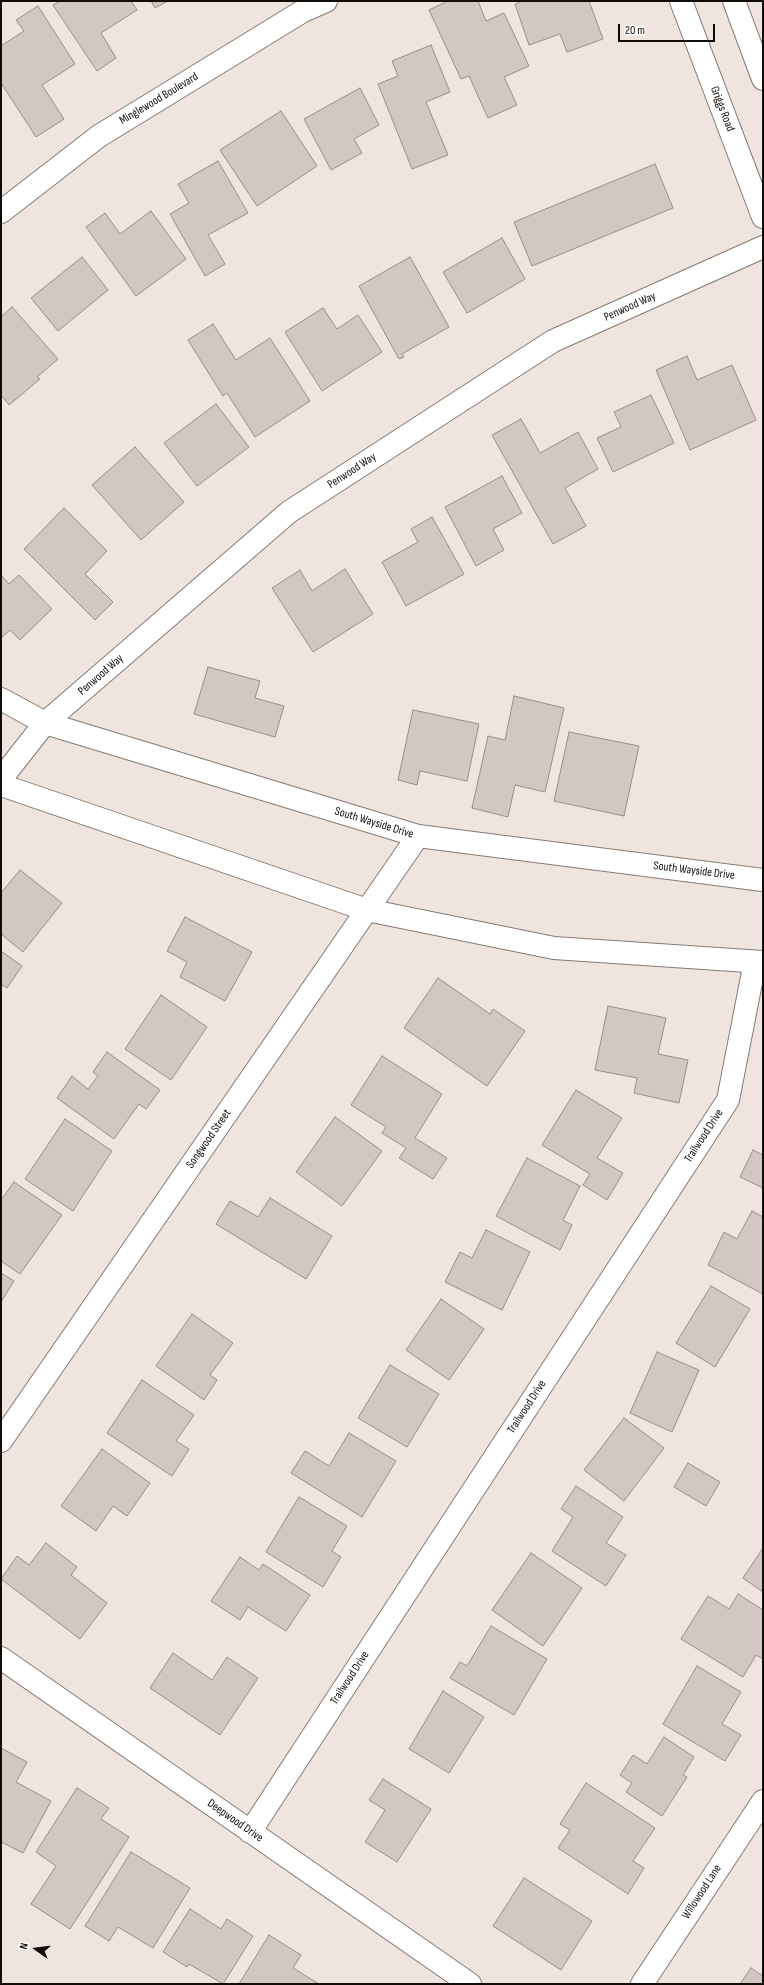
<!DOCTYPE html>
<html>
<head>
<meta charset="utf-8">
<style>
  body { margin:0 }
  #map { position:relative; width:764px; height:1985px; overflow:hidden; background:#f0e5de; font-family:"Sofia Sans Condensed",sans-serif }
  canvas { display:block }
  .frame { position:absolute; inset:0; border:2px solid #100c0a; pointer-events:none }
  .north { position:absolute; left:16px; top:1929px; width:40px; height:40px; -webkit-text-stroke:3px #fff; paint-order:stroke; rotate:284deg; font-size:11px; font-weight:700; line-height:16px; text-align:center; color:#100c0a }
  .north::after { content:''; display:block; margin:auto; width:14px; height:18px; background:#100c0a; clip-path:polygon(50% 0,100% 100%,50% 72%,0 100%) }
  .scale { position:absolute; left:618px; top:24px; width:97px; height:18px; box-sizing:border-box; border:2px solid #100c0a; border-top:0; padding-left:5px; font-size:12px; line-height:14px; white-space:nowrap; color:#100c0a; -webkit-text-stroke:3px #fff; paint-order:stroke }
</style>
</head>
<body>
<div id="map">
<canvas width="764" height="1985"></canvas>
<div class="frame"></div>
<div class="north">N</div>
<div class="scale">20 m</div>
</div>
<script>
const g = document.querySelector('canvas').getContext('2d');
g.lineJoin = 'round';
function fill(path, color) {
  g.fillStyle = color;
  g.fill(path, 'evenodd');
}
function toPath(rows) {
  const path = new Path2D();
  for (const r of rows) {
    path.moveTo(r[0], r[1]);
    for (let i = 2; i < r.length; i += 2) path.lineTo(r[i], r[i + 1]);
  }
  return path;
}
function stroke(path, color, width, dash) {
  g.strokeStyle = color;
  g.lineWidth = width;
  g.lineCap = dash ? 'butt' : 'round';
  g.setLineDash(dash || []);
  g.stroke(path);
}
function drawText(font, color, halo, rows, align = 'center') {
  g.font = font + ' "Sofia Sans Condensed",sans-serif';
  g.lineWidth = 4;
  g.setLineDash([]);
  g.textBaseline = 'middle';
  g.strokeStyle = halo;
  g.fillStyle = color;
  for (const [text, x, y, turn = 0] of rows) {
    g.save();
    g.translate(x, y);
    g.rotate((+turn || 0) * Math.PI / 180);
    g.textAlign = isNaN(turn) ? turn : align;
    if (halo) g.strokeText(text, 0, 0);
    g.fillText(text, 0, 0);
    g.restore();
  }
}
const building = toPath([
  [60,1,131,1,137,10,101,33,116,58,97,71,53,5,60,1],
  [151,1,168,1,155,8,151,1],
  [448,1,478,1,486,21,504,13,529,66,504,77,517,105,488,118,469,76,461,79,429,10,448,1],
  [523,1,589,1,603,39,567,52,560,34,529,45,515,4,523,1],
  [38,6,75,64,42,85,64,119,36,137,1,83,1,46,24,31,16,20,38,6],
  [431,45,450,92,426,102,448,155,412,169,378,84,398,76,392,61,431,45],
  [360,88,379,125,354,139,362,153,331,170,304,119,360,88],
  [281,111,317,166,257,206,220,150,281,111],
  [218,161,248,213,208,235,225,264,205,276,170,214,189,203,178,184,218,161],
  [655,164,673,208,532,266,514,222,655,164],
  [151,211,186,259,136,296,86,227,105,213,120,234,151,211],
  [502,238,525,279,467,313,443,272,502,238],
  [82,257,108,290,58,331,31,298,82,257],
  [410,257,449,327,402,354,404,357,399,359,359,286,410,257],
  [12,307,58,359,37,377,40,379,9,405,1,395,1,317,12,307],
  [323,308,337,329,358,315,382,352,322,391,285,332,323,308],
  [213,324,236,360,270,338,310,401,255,437,227,393,223,396,188,340,213,324],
  [687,356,697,380,732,365,756,420,690,450,656,370,687,356],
  [651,395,674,443,613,472,597,438,621,427,614,412,651,395],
  [216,404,249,447,197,486,164,443,216,404],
  [521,419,540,453,578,432,598,469,565,488,586,526,553,544,492,435,521,419],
  [135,447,184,502,141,540,92,485,135,447],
  [502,476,522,513,493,529,504,550,476,566,445,507,502,476],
  [64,508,107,551,85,574,113,602,95,620,24,549,64,508],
  [432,517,464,574,406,606,382,562,418,542,411,529,432,517],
  [345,569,373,614,313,652,272,588,300,570,312,591,345,569],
  [1,575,9,584,19,575,52,609,20,640,10,630,1,638,1,575],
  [208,667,260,681,255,698,284,706,275,737,194,714,208,667],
  [514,696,564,708,545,792,515,785,508,817,472,808,488,736,505,740,514,696],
  [413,710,479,724,467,781,420,771,417,785,398,780,413,710],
  [569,732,639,746,624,816,554,801,569,732],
  [20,870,62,903,23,952,1,934,1,893,20,870],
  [185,917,252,952,225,1001,180,977,187,962,167,951,185,917],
  [1,951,22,966,7,988,1,984,1,951],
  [438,978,490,1014,493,1009,525,1031,487,1086,404,1028,438,978],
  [161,995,207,1027,171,1080,125,1049,161,995],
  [608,1006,666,1018,658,1054,688,1060,679,1103,634,1093,637,1078,595,1070,608,1006],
  [107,1052,160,1090,146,1109,139,1104,114,1139,57,1098,72,1076,88,1089,98,1076,93,1072,107,1052],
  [382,1056,442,1094,415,1138,447,1158,433,1179,399,1158,406,1148,382,1133,386,1127,351,1105,382,1056],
  [576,1090,622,1118,597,1158,623,1173,607,1200,583,1185,590,1174,542,1145,576,1090],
  [335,1117,382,1151,342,1206,296,1172,335,1117],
  [65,1119,112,1151,73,1211,25,1179,65,1119],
  [753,1150,763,1155,763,1188,740,1177,753,1150],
  [527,1158,580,1186,563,1220,572,1225,560,1250,496,1216,527,1158],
  [14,1182,62,1215,20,1274,1,1261,1,1200,14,1182],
  [270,1198,332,1236,306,1279,216,1224,230,1201,258,1217,270,1198],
  [752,1211,763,1217,763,1294,708,1265,724,1232,737,1239,752,1211],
  [486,1230,530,1252,502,1310,445,1282,460,1252,472,1258,486,1230],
  [1,1273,14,1281,1,1302,1,1273],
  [711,1286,750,1309,715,1367,676,1343,711,1286],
  [441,1299,484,1329,449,1380,406,1350,441,1299],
  [192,1314,233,1343,210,1375,217,1380,204,1400,156,1366,192,1314],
  [657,1352,699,1370,672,1432,630,1413,657,1352],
  [390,1365,439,1394,407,1447,358,1418,390,1365],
  [142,1380,194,1415,176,1441,189,1449,172,1476,107,1433,142,1380],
  [624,1418,664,1448,624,1501,584,1470,624,1418],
  [349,1433,396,1461,362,1517,291,1473,305,1451,329,1466,349,1433],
  [102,1449,150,1483,127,1516,113,1506,96,1531,61,1506,102,1449],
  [688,1463,720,1482,706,1506,674,1487,688,1463],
  [576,1486,623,1517,606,1543,626,1555,606,1586,552,1551,573,1517,561,1509,576,1486],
  [299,1497,347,1526,332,1551,341,1557,323,1587,266,1552,299,1497],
  [46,1543,77,1567,71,1575,107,1603,80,1639,1,1579,17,1556,29,1565,46,1543],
  [763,1548,763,1592,743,1578,763,1548],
  [531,1553,582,1588,543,1646,492,1610,531,1553],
  [240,1557,259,1570,263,1564,310,1595,286,1631,248,1607,240,1620,211,1601,240,1557],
  [738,1594,763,1610,763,1659,756,1655,743,1677,681,1639,708,1596,729,1609,738,1594],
  [491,1626,547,1659,514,1715,450,1678,460,1662,467,1666,491,1626],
  [173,1653,212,1680,227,1657,258,1678,220,1735,150,1688,173,1653],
  [697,1666,741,1692,722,1724,741,1735,725,1761,663,1724,697,1666],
  [443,1691,484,1717,449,1773,409,1749,443,1691],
  [664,1737,694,1757,683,1775,687,1777,662,1816,626,1792,632,1783,620,1775,633,1755,647,1764,664,1737],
  [1,1748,27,1762,16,1782,51,1801,23,1853,1,1842,1,1748],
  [383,1779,431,1809,397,1862,365,1842,385,1810,369,1800,383,1779],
  [586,1783,655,1828,633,1861,644,1868,628,1894,558,1848,570,1830,560,1824,586,1783],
  [77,1788,109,1808,101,1819,129,1837,70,1929,31,1904,56,1866,36,1852,77,1788],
  [131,1852,190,1888,153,1948,118,1927,109,1941,85,1926,131,1852],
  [524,1878,592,1921,561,1970,493,1926,524,1878],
  [190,1909,221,1929,227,1919,253,1936,223,1984,189,1964,187,1967,163,1952,190,1909],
  [269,1935,301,1955,293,1968,319,1984,239,1984,269,1935],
  [751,1968,763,1976,763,1984,740,1984,751,1968]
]);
const minor = toPath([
  [1,212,99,136,303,11,326,1],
  [1,779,45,723,289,512,553,341,763,247],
  [1,1441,418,836],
  [1,1658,470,1984],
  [250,1832,728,1100,755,962],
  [642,1984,763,1801]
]);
const secondary = toPath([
  [681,1,763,217],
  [734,1,763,79],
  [1,699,45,723,418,836,763,880],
  [1,785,367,910,554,948,763,962]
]);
const streetNames = [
  ["Minglewood Boulevard",159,99,-31],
  ["Griggs Road",722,109,69],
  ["Penwood Way",630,307,-24],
  ["Penwood Way",352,471,-33],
  ["Penwood Way",101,675,-41],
  ["South Wayside Drive",374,823,17],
  ["South Wayside Drive",694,871,7],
  ["Trailwood Drive",704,1136,-57],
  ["Songwood Street",209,1139,-55],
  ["Trailwood Drive",527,1407,-57],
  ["Trailwood Drive",350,1678,-57],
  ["Deepwood Drive",235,1821,35],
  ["Willowood Lane",702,1892,-57]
];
fill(building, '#d3c8c1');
stroke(building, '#988e87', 1);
stroke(minor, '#857b74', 24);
stroke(secondary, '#857b74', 24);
stroke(minor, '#fff', 22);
stroke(secondary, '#fff', 22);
drawText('12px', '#100c0a', '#fff', streetNames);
</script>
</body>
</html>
